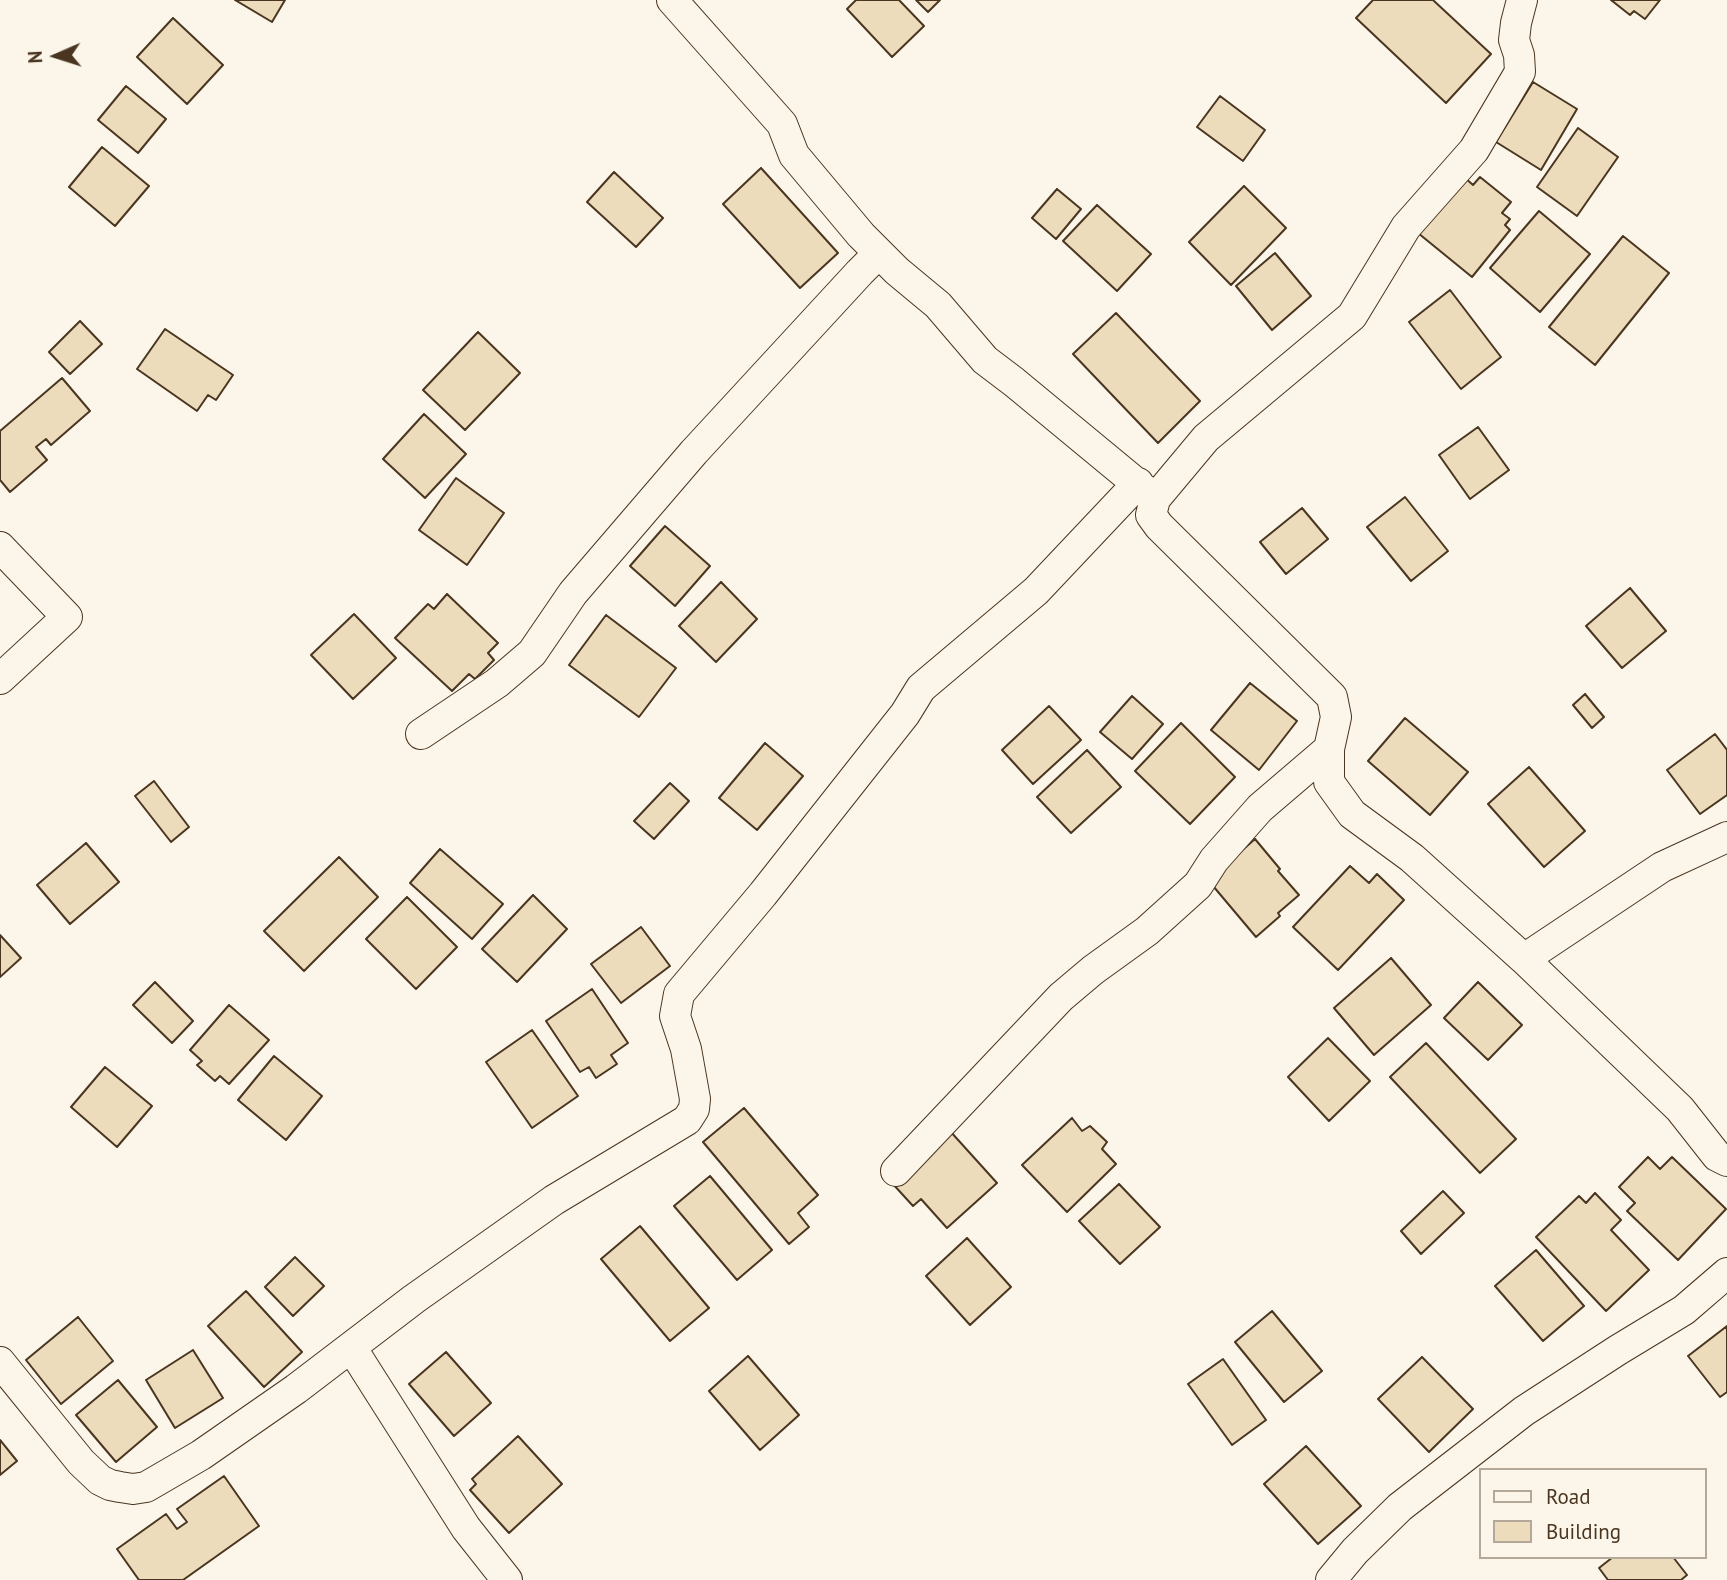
<!DOCTYPE html>
<html>
<head>
<meta charset="utf-8">
<style>
  body { margin:0 }
  #map { position:relative; width:1727px; height:1580px; overflow:hidden; background:#fbf6e9; font-family:"PT Sans",sans-serif }
  canvas { display:block }
  .legend { position:absolute; left:1479px; top:1468px; width:228px; height:91px; box-sizing:border-box; background:#fbf6e9; border:2px solid #b4a999; margin:0; padding:9px 12px; list-style:none; font-size:21px; color:#4a3520 }
  .legend li { display:flex; align-items:center; gap:14px; height:35px }
  .legend b { width:35px; border:2px solid #b4a999 }
  .north { position:absolute; left:21px; top:21px; width:70px; height:70px; -webkit-text-stroke:5px #fbf6e9; paint-order:stroke; rotate:267deg; font-size:19px; font-weight:700; line-height:28px; text-align:center; color:#4a3520 }
  .north::after { content:''; display:block; margin:auto; width:24px; height:32px; background:#4a3520; clip-path:polygon(50% 0,100% 100%,50% 72%,0 100%) }
</style>
</head>
<body>
<div id="map">
<canvas width="1727" height="1580"></canvas>
<ul class="legend">
<li><b style="height:9px;background:#fbf6e9"></b>Road</li>
<li><b style="height:19px;background:#ecdcbc"></b>Building</li>
</ul>
<div class="north">N</div>
</div>
<script>
const g = document.querySelector('canvas').getContext('2d');
g.lineJoin = 'round';
function fill(path, color) {
  g.fillStyle = color;
  g.fill(path, 'evenodd');
}
function toPath(rows) {
  const path = new Path2D();
  for (const r of rows) {
    path.moveTo(r[0], r[1]);
    for (let i = 2; i < r.length; i += 2) path.lineTo(r[i], r[i + 1]);
  }
  return path;
}
function stroke(path, color, width, dash) {
  g.strokeStyle = color;
  g.lineWidth = width;
  g.lineCap = dash ? 'butt' : 'round';
  g.setLineDash(dash || []);
  g.stroke(path);
}
const building = toPath([
  [235,0,285,0,272,22,235,0],
  [856,0,899,0,924,26,892,57,847,9,856,0],
  [916,0,940,0,928,12,916,0],
  [1373,0,1433,0,1491,54,1446,103,1356,18,1373,0],
  [1611,0,1660,0,1645,19,1634,11,1630,15,1611,0],
  [173,18,223,65,187,104,137,57,173,18],
  [1533,82,1577,109,1541,170,1496,142,1533,82],
  [126,86,166,119,138,153,98,120,126,86],
  [1220,96,1265,130,1243,161,1197,127,1220,96],
  [1578,128,1618,157,1577,216,1537,187,1578,128],
  [102,147,149,186,115,226,69,187,102,147],
  [761,168,838,253,800,288,723,204,761,168],
  [614,172,663,218,636,247,587,202,614,172],
  [1464,177,1473,185,1480,177,1511,202,1502,213,1510,219,1505,225,1510,230,1472,277,1418,233,1464,177],
  [1244,186,1286,228,1231,285,1189,242,1244,186],
  [1057,189,1081,209,1056,239,1032,218,1057,189],
  [1097,205,1151,254,1117,291,1063,241,1097,205],
  [1539,211,1590,254,1540,312,1490,268,1539,211],
  [1623,236,1669,273,1595,365,1549,327,1623,236],
  [1275,253,1311,296,1272,330,1236,286,1275,253],
  [1450,290,1501,357,1461,389,1409,322,1450,290],
  [1116,313,1200,401,1158,443,1073,354,1116,313],
  [80,321,102,344,70,374,49,352,80,321],
  [165,329,233,375,216,400,208,395,197,411,137,369,165,329],
  [478,332,520,373,465,430,423,390,478,332],
  [62,378,90,411,51,445,46,439,36,447,47,460,10,492,0,480,0,431,62,378],
  [424,414,466,454,425,498,383,459,424,414],
  [1478,427,1509,470,1470,499,1439,455,1478,427],
  [456,478,504,513,467,565,419,530,456,478],
  [1405,497,1448,551,1411,581,1367,527,1405,497],
  [1302,508,1328,539,1286,574,1260,542,1302,508],
  [665,526,710,566,675,606,630,566,665,526],
  [721,582,757,619,716,662,679,626,721,582],
  [1630,588,1666,631,1622,668,1586,626,1630,588],
  [447,594,498,643,488,653,494,660,475,679,469,674,452,691,395,638,428,604,434,609,447,594],
  [354,614,396,658,353,699,311,655,354,614],
  [606,615,676,668,639,717,569,665,606,615],
  [1250,683,1297,721,1259,770,1211,730,1250,683],
  [1585,694,1604,717,1592,728,1573,705,1585,694],
  [1132,696,1163,724,1132,759,1100,732,1132,696],
  [1049,706,1081,740,1033,784,1002,750,1049,706],
  [1405,718,1468,772,1430,815,1368,761,1405,718],
  [1181,723,1235,777,1190,824,1135,771,1181,723],
  [1715,734,1727,750,1727,795,1700,814,1667,770,1715,734],
  [765,743,803,776,757,830,719,798,765,743],
  [1087,750,1121,787,1071,833,1037,797,1087,750],
  [1529,767,1585,831,1544,867,1488,804,1529,767],
  [154,781,189,827,171,842,135,796,154,781],
  [670,783,689,801,654,839,634,821,670,783],
  [1255,839,1280,869,1278,871,1299,895,1278,913,1280,916,1256,937,1208,880,1255,839],
  [86,843,119,882,70,924,37,885,86,843],
  [440,849,503,904,472,939,410,883,440,849],
  [339,857,378,897,304,971,264,931,339,857],
  [1350,866,1369,883,1377,874,1404,900,1338,970,1293,927,1350,866],
  [533,895,567,929,517,982,482,949,533,895],
  [407,897,457,947,416,989,366,939,407,897],
  [641,927,670,966,621,1003,591,964,641,927],
  [0,935,21,958,0,977,0,935],
  [1391,958,1431,1005,1374,1055,1334,1008,1391,958],
  [155,982,193,1021,172,1043,133,1005,155,982],
  [1478,982,1522,1025,1488,1060,1444,1018,1478,982],
  [592,989,628,1043,611,1055,617,1064,596,1078,589,1067,580,1072,546,1021,592,989],
  [229,1005,269,1040,229,1084,220,1076,215,1081,197,1065,202,1061,190,1050,229,1005],
  [532,1030,578,1096,532,1128,486,1062,532,1030],
  [1328,1038,1370,1081,1329,1121,1288,1077,1328,1038],
  [1426,1043,1516,1139,1480,1173,1390,1077,1426,1043],
  [274,1056,322,1096,286,1140,238,1100,274,1056],
  [105,1067,152,1106,117,1147,71,1107,105,1067],
  [744,1108,818,1195,798,1213,809,1227,789,1244,703,1142,744,1108],
  [1072,1118,1082,1131,1090,1126,1107,1142,1102,1149,1116,1164,1067,1212,1022,1165,1072,1118],
  [950,1131,997,1183,947,1228,921,1199,913,1206,892,1183,950,1131],
  [1648,1157,1660,1169,1672,1157,1726,1209,1678,1260,1627,1211,1635,1203,1619,1187,1648,1157],
  [710,1176,772,1250,737,1280,674,1206,710,1176],
  [1119,1184,1160,1227,1120,1264,1079,1221,1119,1184],
  [1443,1191,1464,1213,1421,1254,1401,1231,1443,1191],
  [1595,1193,1621,1220,1611,1230,1649,1270,1606,1311,1536,1237,1579,1196,1586,1203,1595,1193],
  [640,1226,709,1308,670,1341,601,1259,640,1226],
  [967,1238,1011,1287,970,1325,926,1276,967,1238],
  [1536,1250,1584,1306,1543,1341,1495,1286,1536,1250],
  [295,1257,324,1286,293,1316,265,1287,295,1257],
  [246,1291,302,1352,264,1387,208,1326,246,1291],
  [1272,1311,1322,1371,1284,1402,1235,1342,1272,1311],
  [78,1317,113,1361,61,1404,26,1360,78,1317],
  [1727,1326,1727,1392,1720,1397,1688,1356,1727,1326],
  [193,1350,223,1398,175,1428,146,1380,193,1350],
  [446,1352,491,1403,454,1436,409,1384,446,1352],
  [748,1356,799,1415,760,1450,709,1391,748,1356],
  [1422,1357,1473,1409,1429,1452,1378,1399,1422,1357],
  [1223,1359,1266,1420,1232,1445,1188,1384,1223,1359],
  [118,1380,157,1427,116,1462,76,1415,118,1380],
  [518,1436,562,1484,509,1533,470,1490,476,1484,472,1479,518,1436],
  [0,1440,17,1461,0,1475,0,1440],
  [1306,1446,1361,1506,1318,1544,1264,1484,1306,1446],
  [224,1476,259,1526,183,1580,139,1580,117,1549,166,1514,177,1529,187,1522,177,1509,224,1476],
  [1613,1557,1673,1557,1687,1575,1681,1580,1608,1580,1599,1568,1613,1557]
]);
const street = toPath([
  [672,0,782,124,794,155,861,235,897,271,938,305,985,360,1014,382,1152,496],
  [1522,0,1516,23,1514,40,1519,55,1520,72,1474,150,1406,227,1352,316,1206,438,1155,499,1151,515,1159,526,1332,697,1336,717,1329,749,1329,782,1352,814,1412,858,1524,959,1680,1109,1717,1156,1727,1161],
  [0,547,67,617,0,679],
  [421,734,497,683,532,653,573,593,694,452,860,272,879,253],
  [1524,959,1662,867,1727,837],
  [896,1171,1061,997,1093,970,1147,931,1198,885,1214,860,1260,808,1329,749],
  [351,1347,466,1528,507,1580],
  [0,1362,81,1462,100,1480,110,1485,120,1487,133,1489,146,1487,201,1455,296,1389,414,1299,554,1200,687,1120,694,1109,695,1099,686,1049,675,1016,679,994,763,894,905,714,921,688,1036,591,1138,483],
  [1331,1580,1355,1551,1400,1507,1524,1411,1618,1350,1684,1310,1727,1273]
]);
fill(building, '#ecdcbc');
stroke(building, '#4a3520', 2);
stroke(street, '#4a3520', 32);
stroke(street, '#fbf6e9', 30);
</script>
</body>
</html>
